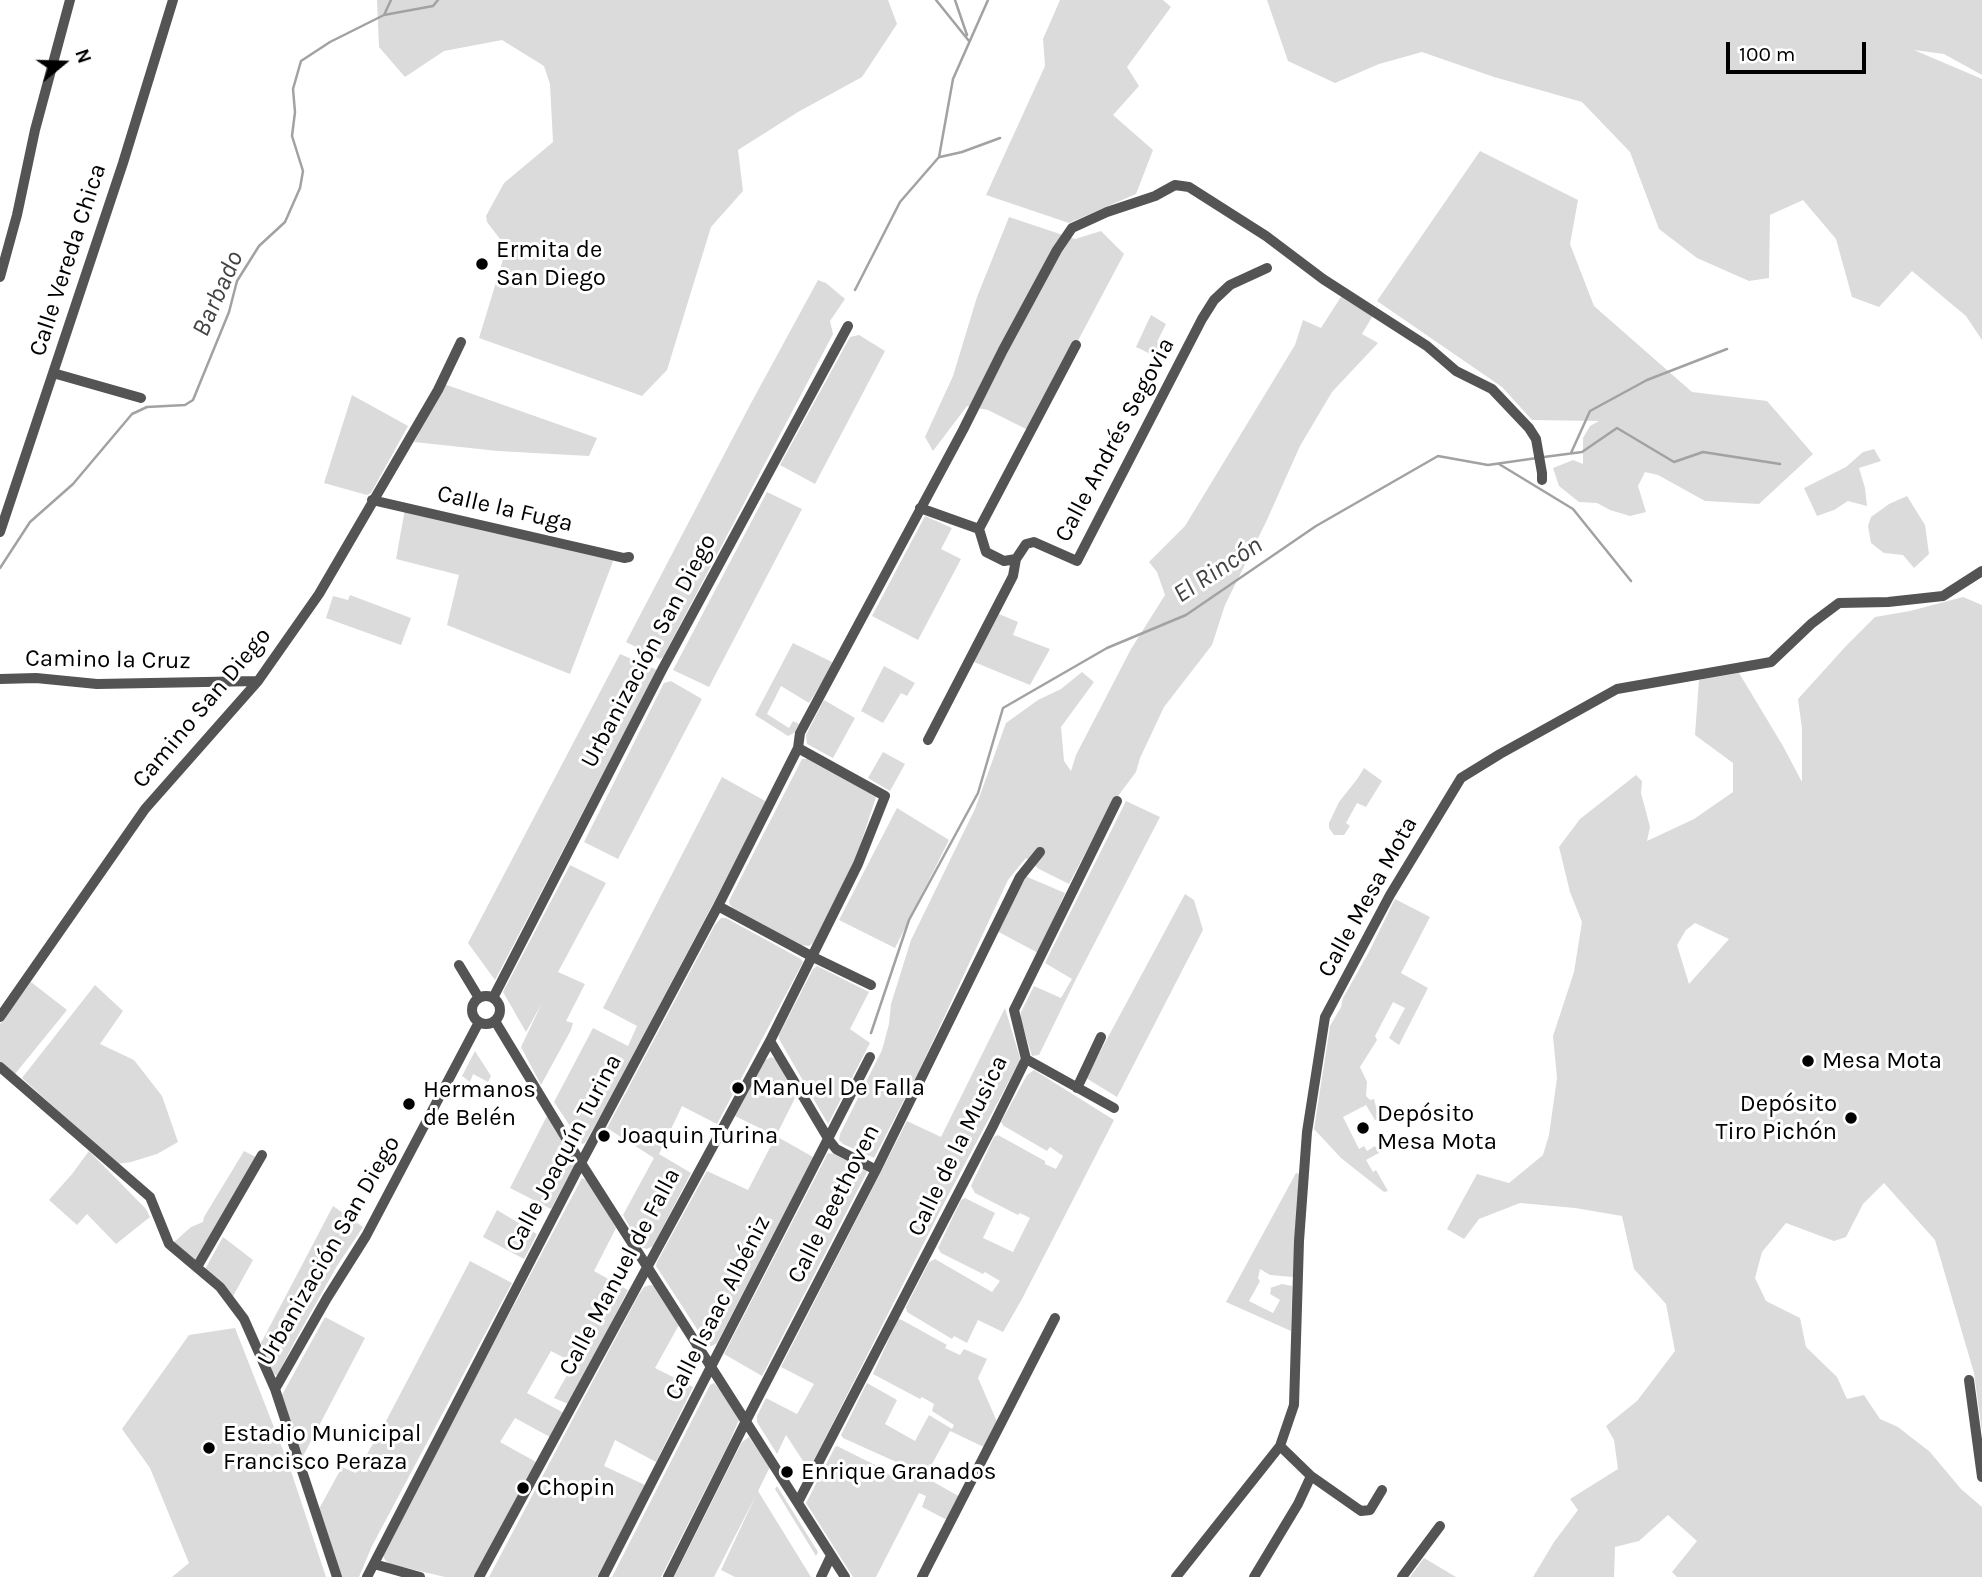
<!DOCTYPE html>
<html>
<head>
<meta charset="utf-8">
<style>
  body { margin:0 }
  #map { position:relative; width:1982px; height:1577px; overflow:hidden; background:#fff; font-family:Karla,sans-serif }
  canvas { display:block }
  .north { position:absolute; left:28px; top:28px; width:70px; height:70px; -webkit-text-stroke:5px #fff; paint-order:stroke; rotate:71deg; font-size:19px; font-weight:700; line-height:28px; text-align:center; color:#000 }
  .north::after { content:''; display:block; margin:auto; width:24px; height:32px; background:#000; clip-path:polygon(50% 0,100% 100%,50% 72%,0 100%) }
  .scale { position:absolute; left:1726px; top:42px; width:140px; height:32px; box-sizing:border-box; border:4px solid #000; border-top:0; padding-left:9px; font-size:21px; line-height:24px; white-space:nowrap; color:#000; -webkit-text-stroke:5px #fff; paint-order:stroke }
</style>
</head>
<body>
<div id="map">
<canvas width="1982" height="1577"></canvas>
<div class="north">N</div>
<div class="scale">100 m</div>
</div>
<script>
const g = document.querySelector('canvas').getContext('2d');
g.lineJoin = 'round';
function fill(path, color) {
  g.fillStyle = color;
  g.fill(path, 'evenodd');
}
function toPath(rows) {
  const path = new Path2D();
  for (const r of rows) {
    if (r.length === 3) {
      path.moveTo(r[0] + r[2], r[1]);
      path.arc(r[0], r[1], r[2], 0, 2 * Math.PI);
      continue;
    }
    path.moveTo(r[0], r[1]);
    for (let i = 2; i < r.length; i += 2) path.lineTo(r[i], r[i + 1]);
  }
  return path;
}
function stroke(path, color, width, dash) {
  g.strokeStyle = color;
  g.lineWidth = width;
  g.lineCap = dash ? 'butt' : 'round';
  g.setLineDash(dash || []);
  g.stroke(path);
}
function drawText(font, color, halo, rows, align = 'center') {
  g.font = font + ' Karla,sans-serif';
  g.lineWidth = 6;
  g.setLineDash([]);
  g.textBaseline = 'middle';
  g.strokeStyle = halo;
  g.fillStyle = color;
  for (const [text, x, y, turn = 0] of rows) {
    g.save();
    g.translate(x, y);
    g.rotate((+turn || 0) * Math.PI / 180);
    g.textAlign = isNaN(turn) ? turn : align;
    if (halo) g.strokeText(text, 0, 0);
    g.fillText(text, 0, 0);
    g.restore();
  }
}
const green = toPath([
  [377,0,888,0,897,24,862,77,798,112,738,150,743,191,711,227,667,370,642,396,479,338,509,240,500,239,487,222,486,216,504,183,553,142,550,84,544,66,502,40,444,51,405,77,379,47],
  [1060,0,1163,0,1171,7,1127,67,1139,86,1113,115,1153,150,1136,194,1069,223,986,195,1045,66,1043,39],
  [1267,0,1982,0,1982,75,1944,54,1914,50,1982,79,1982,340,1966,316,1912,271,1879,307,1852,297,1836,239,1803,200,1770,215,1769,278,1749,281,1697,258,1659,229,1630,152,1582,102,1494,77,1422,52,1379,64,1335,83,1288,61],
  [1480,151,1578,200,1570,244,1594,306,1692,392,1767,401,1813,454,1759,504,1705,501,1658,475,1645,472,1638,486,1646,512,1630,516,1610,510,1597,503,1579,502,1559,486,1553,468,1573,460,1583,464,1583,438,1590,426,1599,421,1532,420,1502,387,1377,301],
  [1009,217,1075,239,1101,231,1124,254,1030,431,988,410,967,406,933,451,925,437,953,376,977,297],
  [818,280,826,283,845,299,830,321,833,334,663,657,660,659,626,642,750,405],
  [1344,292,1375,312,1362,334,1378,343,1332,392,1300,446,1266,522,1225,605,1212,645,1164,707,1140,758,1136,772,1109,808,1069,884,1039,869,1026,858,1008,880,918,1073,874,1158,843,1144,839,1140,840,1134,882,1050,889,1024,891,1004,911,940,975,809,1006,723,1038,700,1061,689,1082,672,1094,682,1061,727,1064,761,1071,771,1076,755,1131,649,1165,595,1157,572,1149,562,1185,526,1295,345,1303,320,1321,328],
  [1151,315,1166,324,1157,342,1163,346,1157,357,1136,347],
  [859,335,885,351,815,484,780,465,850,337],
  [444,384,597,438,589,456,498,451,414,442],
  [352,395,408,426,371,493,367,495,324,483],
  [1874,449,1881,461,1859,468,1865,488,1867,506,1848,501,1834,510,1817,516,1804,488,1846,467,1863,452],
  [767,492,802,509,709,687,673,670],
  [1907,496,1925,525,1929,554,1914,568,1903,555,1884,553,1871,543,1868,526,1871,517,1889,504],
  [405,509,615,556,570,674,447,625,459,575,396,559],
  [925,516,952,528,941,549,961,559,918,640,872,616],
  [350,595,411,618,401,645,326,618,333,596,348,600],
  [1963,597,1982,605,1982,1432,1974,1373,1935,1240,1884,1183,1863,1204,1846,1237,1834,1241,1786,1223,1762,1252,1755,1278,1766,1301,1800,1318,1806,1347,1837,1377,1847,1399,1864,1395,1880,1419,1898,1427,1930,1452,1961,1489,1982,1507,1982,1577,1677,1577,1672,1572,1697,1541,1668,1515,1639,1541,1615,1547,1614,1577,1533,1577,1554,1542,1578,1510,1570,1499,1618,1469,1614,1440,1606,1426,1637,1401,1675,1351,1666,1304,1634,1269,1622,1216,1575,1208,1520,1203,1479,1219,1464,1239,1447,1229,1477,1174,1509,1183,1543,1155,1549,1135,1557,1078,1553,1036,1574,972,1582,922,1570,892,1559,847,1580,819,1636,775,1642,781,1641,793,1650,827,1647,841,1694,819,1733,792,1733,763,1695,735,1699,680,1739,673,1783,746,1802,782,1802,729,1798,699,1846,646,1875,617,1910,611],
  [1695,923,1729,939,1689,984,1677,945,1686,930],
  [999,614,1018,622,1013,635,1050,649,1030,685,974,662],
  [793,643,834,663,809,703,781,686,767,714,789,728,793,721,799,724,794,733,788,736,755,715],
  [620,654,657,670,495,980,468,943],
  [884,666,915,683,907,696,901,693,883,723,861,711],
  [671,681,702,699,618,859,584,842,664,683],
  [824,700,855,718,833,758,807,744,806,735],
  [883,752,905,764,890,791,868,778],
  [802,759,808,759,876,797,856,858,813,943,809,946,800,945,733,908,730,905,729,901],
  [1364,768,1382,781,1366,807,1357,803,1346,823,1350,826,1344,835,1334,835,1329,828,1329,823,1339,802,1358,778],
  [722,777,767,802,603,1111,585,1143,582,1144,554,1102,593,1028,628,1046,637,1026,603,1008],
  [1126,801,1160,817,1076,979,1039,1055,1032,1056,1021,1020,1021,1012,1034,986,1061,998,1072,979,1045,963],
  [897,808,949,840,895,948,839,920],
  [570,865,606,883,558,972,585,984,566,1021,573,1023,571,1030,541,1085,521,1047,542,1003,526,1032,503,992],
  [1025,876,1065,893,1038,953,995,930],
  [1185,894,1194,900,1203,930,1117,1097,1086,1078],
  [1395,899,1430,917,1401,973,1428,988,1399,1045,1389,1038,1405,1008,1393,1002,1375,1036,1377,1040,1360,1067,1367,1082,1366,1096,1370,1100,1374,1099,1379,1119,1375,1120,1366,1105,1343,1117,1359,1149,1364,1146,1367,1151,1375,1146,1379,1153,1366,1160,1373,1172,1376,1170,1388,1191,1384,1192,1341,1158,1314,1129,1330,1026,1341,1007,1343,998,1370,950],
  [721,918,726,918,801,959,803,962,717,1124,682,1106,659,1154,691,1173,653,1246,647,1249,641,1247,623,1215,654,1158,607,1128,715,925],
  [817,966,869,992,850,1029,870,1043,828,1124,779,1039,779,1035,813,969],
  [31,982,67,1010,15,1074,0,1063,0,1024],
  [95,985,123,1011,100,1044,134,1060,162,1096,178,1142,157,1154,131,1162,117,1164,22,1078],
  [1005,1008,1020,1058,1019,1062,942,1207,809,1470,786,1435,777,1454,757,1422,757,1416,766,1398,797,1414,814,1384,781,1367,907,1121,941,1137],
  [475,1051,491,1076,488,1082,473,1074,470,1082,462,1076],
  [771,1057,776,1059,796,1096,776,1136,813,1157,717,1343,712,1346,708,1346,656,1266,657,1262,707,1171,748,1190,776,1136,735,1116,765,1060],
  [1034,1070,1114,1120,1022,1299,1003,1332,978,1320,967,1343,954,1336,952,1339,907,1312,906,1307,929,1262,935,1259,992,1292,1000,1281,985,1272,983,1274,941,1253,938,1248,961,1200,965,1198,995,1213,983,1238,1013,1252,1030,1218,1020,1213,1018,1215,975,1193,971,1186,994,1137,998,1135,1045,1161,1045,1164,1056,1169,1063,1156,1050,1147,1047,1151,1004,1126,1001,1122,1027,1075],
  [547,1116,574,1158,575,1164,551,1209,510,1188],
  [89,1151,146,1209,150,1217,116,1244,87,1214,77,1225,49,1200,72,1174],
  [244,1151,258,1158,197,1264,173,1243,191,1227,203,1222,204,1217],
  [828,1153,841,1155,865,1168,867,1172,762,1376,724,1354],
  [1296,1173,1300,1174,1293,1277,1270,1275,1260,1269,1258,1278,1260,1281,1249,1301,1273,1313,1280,1300,1270,1294,1271,1289,1270,1288,1282,1284,1292,1286,1291,1331,1226,1302],
  [582,1178,588,1181,616,1228,594,1271,628,1290,578,1388,568,1404,554,1398,574,1363,551,1351,527,1393,564,1413,550,1437,515,1418,500,1442,538,1463,477,1573,473,1577,445,1577,390,1564,385,1560,383,1555,476,1376],
  [333,1206,363,1227,337,1266,297,1337,277,1376,273,1373,261,1343],
  [497,1210,537,1234,524,1259,483,1237],
  [223,1237,253,1260,232,1298,204,1271],
  [470,1261,512,1283,372,1546,359,1577,340,1577,319,1509,342,1467,356,1473,385,1423],
  [650,1285,655,1286,680,1323,655,1368,693,1387,656,1462,615,1440,604,1466,645,1485,597,1577,489,1577,638,1296,644,1287],
  [325,1317,365,1338,301,1460,283,1402,282,1395],
  [898,1319,902,1320,947,1345,945,1348,960,1355,964,1349,987,1359,978,1378,998,1424,986,1448,950,1431,925,1477,960,1497,947,1520,922,1507,926,1496,919,1493,876,1577,853,1577,806,1503,835,1447,837,1446,883,1469,883,1472,898,1479,903,1465,843,1438,841,1435,867,1383,897,1400,885,1424,915,1441,929,1415,952,1429,954,1425,932,1411,934,1404,922,1397,920,1399,873,1374],
  [235,1328,290,1468,326,1577,172,1577,189,1563,150,1468,122,1429,189,1335],
  [714,1383,722,1392,739,1420,727,1447,661,1577,612,1577,710,1385],
  [749,1437,770,1467,758,1491,811,1577,735,1577,721,1570,756,1495,714,1577,674,1577,742,1442],
  [777,1486,818,1552,816,1556,775,1489],
  [1424,1558,1456,1577,1410,1577]
]);
const stream = toPath([
  [936,0,969,41],
  [955,0,967,35],
  [384,15,391,0],
  [940,157,962,152,1000,138],
  [855,290,900,202,939,157,953,79,988,0],
  [1571,453,1590,411,1647,380,1727,349],
  [1544,457,1582,452,1617,428,1674,462,1703,452,1780,464],
  [1499,464,1573,509,1631,581],
  [0,568,30,522,73,484,132,414,147,407,185,405,193,400,229,312,237,281,259,246,285,222,300,188,303,171,292,136,295,112,293,89,301,61,330,42,384,15,433,6,438,0],
  [871,1033,909,920,978,793,1003,708,1107,648,1186,615,1316,526,1438,456,1488,465,1537,458]
]);
const minor = toPath([
  [0,277,17,215,35,130,70,0],
  [53,373,141,398],
  [372,500,624,558,629,557],
  [920,508,979,529,986,552,1004,561,1016,559,1026,544,1034,542,1077,561,1202,319,1214,300,1230,285,1267,268],
  [979,529,1076,345],
  [0,532,123,163,173,0],
  [0,679,36,678,97,684,258,681],
  [928,740,1013,576,1016,559],
  [718,906,813,957,871,985],
  [459,965,479,998],
  [486,1010,14],
  [493,998,663,668,848,326],
  [0,1017,145,809,258,681,319,594,438,390,461,342],
  [495,1021,581,1163,845,1577],
  [770,1041,829,1140,836,1149,876,1170],
  [1026,1059,1114,1108],
  [0,1067,150,1197,169,1244,220,1287,244,1319,275,1389,337,1577],
  [1077,1088,1101,1037],
  [197,1267,262,1155],
  [1969,1380,1982,1477],
  [275,1389,327,1298,366,1236,479,1022],
  [1280,1446,1311,1476,1361,1511,1370,1510,1382,1490],
  [798,1502,992,1128,1026,1059,1014,1010,1117,801],
  [374,1564,420,1577],
  [367,1577,581,1163,718,906,798,748,800,733,963,430,1003,350,1057,250,1072,228,1107,212,1155,196,1175,185,1189,187,1266,236,1323,279,1427,346,1456,371,1492,389,1529,428,1536,439,1542,473,1542,480],
  [479,1577,770,1041,858,864,885,796,798,748],
  [603,1577,870,1057],
  [668,1577,746,1421,876,1170,1020,877,1040,852],
  [821,1577,831,1556],
  [922,1577,1055,1318],
  [1176,1577,1280,1446,1294,1405,1299,1241,1307,1132,1325,1017,1390,895,1461,778,1500,754,1617,689,1771,662,1811,624,1839,603,1888,602,1943,596,1982,571],
  [1254,1577,1298,1504,1311,1476],
  [1402,1577,1440,1526]
]);
const markers = [
  [482,264,7,"#000"],
  [1808,1061,7,"#000"],
  [738,1088,7,"#000"],
  [409,1104,7,"#000"],
  [1851,1118,7,"#000"],
  [1363,1128,7,"#000"],
  [604,1136,7,"#000"],
  [209,1448,7,"#000"],
  [787,1472,7,"#000"],
  [523,1488,7,"#000"]
];
const poiNames = [
  ["Ermita de",496,250],
  ["San Diego",496,278],
  ["Mesa Mota",1822,1061],
  ["Manuel De Falla",752,1088],
  ["Hermanos",423,1090],
  ["de Belén",423,1118],
  ["Depósito",1837,1104,"right"],
  ["Tiro Pichón",1837,1132,"right"],
  ["Depósito",1377,1114],
  ["Mesa Mota",1377,1142],
  ["Joaquin Turina",618,1136],
  ["Estadio Municipal",223,1434],
  ["Francisco Peraza",223,1462],
  ["Enrique Granados",801,1472],
  ["Chopin",537,1488]
];
const streetNames = [
  ["Calle Vereda Chica",68,260,-72],
  ["Calle Andrés Segovia",1115,440,-62],
  ["Calle la Fuga",505,509,13],
  ["Urbanización San Diego",649,651,-62],
  ["Camino la Cruz",108,660,1],
  ["Camino San Diego",202,708,-50],
  ["Calle Mesa Mota",1368,897,-61],
  ["Calle de la Musica",958,1146,-64],
  ["Calle Joaquín Turina",564,1153,-62],
  ["Calle Beethoven",834,1204,-63],
  ["Urbanización San Diego",329,1251,-60],
  ["Calle Manuel de Falla",620,1272,-62],
  ["Calle Isaac Albéniz",718,1308,-63]
];
const waterNames = [
  ["Barbado",218,294,-66],
  ["El Rincón",1218,570,-33]
];
fill(green, '#dbdbdb');
stroke(stream, '#a2a2a2', 2.5);
stroke(minor, '#545454', 10);
for (const [x, y, r, color] of markers) {
  const dot = new Path2D();
  dot.arc(x, y, r, 0, 2 * Math.PI);
  g.fillStyle = color;
  g.fill(dot);
  stroke(dot, '#fff', 2.5);
}
drawText('24px', '#000', '#fff', poiNames, 'left');
drawText('24px', '#000', '#fff', streetNames);
drawText('italic 26px', '#434343', '#fff', waterNames);
</script>
</body>
</html>
